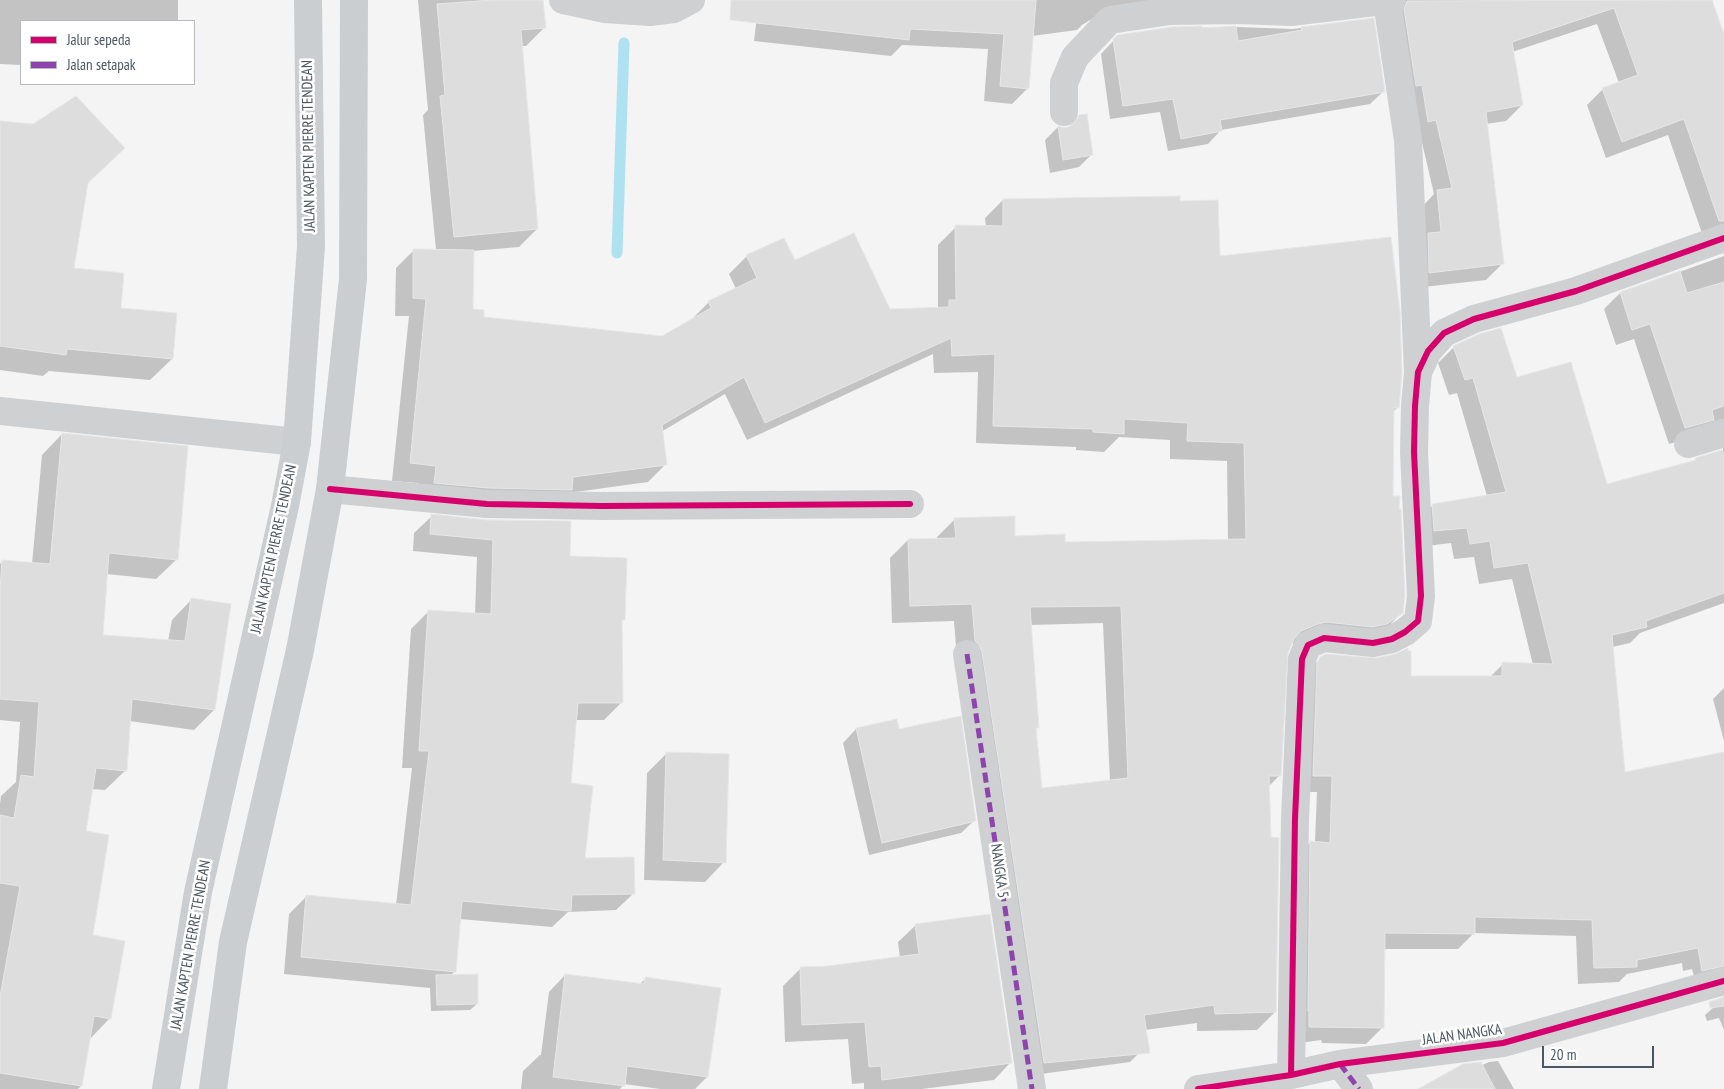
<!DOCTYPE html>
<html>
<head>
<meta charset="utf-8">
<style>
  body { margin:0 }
  #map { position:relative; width:1724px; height:1089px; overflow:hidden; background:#f4f4f4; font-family:"PT Sans Narrow",sans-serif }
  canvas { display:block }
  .legend { position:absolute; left:20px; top:20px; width:175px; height:65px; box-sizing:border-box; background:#fff; border:1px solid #b7bbc0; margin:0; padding:6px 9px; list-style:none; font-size:15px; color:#4a5661 }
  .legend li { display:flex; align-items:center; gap:10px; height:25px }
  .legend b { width:25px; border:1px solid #b7bbc0 }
  .scale { position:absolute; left:1542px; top:1046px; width:112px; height:22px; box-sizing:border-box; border:2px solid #4a5661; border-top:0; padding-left:6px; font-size:15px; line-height:18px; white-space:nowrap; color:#4a5661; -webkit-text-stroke:4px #fff; paint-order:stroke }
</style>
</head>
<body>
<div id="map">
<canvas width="1724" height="1089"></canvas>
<ul class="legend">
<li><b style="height:6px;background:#d6006c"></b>Jalur sepeda</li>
<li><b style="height:6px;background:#8e44ad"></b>Jalan setapak</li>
</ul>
<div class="scale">20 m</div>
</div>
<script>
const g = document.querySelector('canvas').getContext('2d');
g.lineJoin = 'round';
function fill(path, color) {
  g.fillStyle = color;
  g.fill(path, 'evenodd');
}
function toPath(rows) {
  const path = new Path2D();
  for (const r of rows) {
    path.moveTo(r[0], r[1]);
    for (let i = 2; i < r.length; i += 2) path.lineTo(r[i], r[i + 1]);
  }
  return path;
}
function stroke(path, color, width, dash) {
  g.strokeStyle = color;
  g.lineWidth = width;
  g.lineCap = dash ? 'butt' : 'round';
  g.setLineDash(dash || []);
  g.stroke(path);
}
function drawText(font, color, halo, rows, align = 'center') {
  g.font = font + ' "PT Sans Narrow",sans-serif';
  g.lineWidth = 5;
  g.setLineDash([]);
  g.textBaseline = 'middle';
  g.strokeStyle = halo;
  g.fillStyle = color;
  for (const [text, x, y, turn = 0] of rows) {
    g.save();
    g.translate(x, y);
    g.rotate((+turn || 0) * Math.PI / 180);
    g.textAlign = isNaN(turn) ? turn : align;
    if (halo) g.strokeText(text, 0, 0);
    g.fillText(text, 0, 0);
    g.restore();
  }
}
const shadow = toPath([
  [0,0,178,0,178,21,21,21,21,65,0,64],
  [418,0,485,0,485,2,542,0,544,28,526,46,522,46,537,229,519,247,472,251,471,310,482,318,663,337,691,320,709,302,736,289,729,274,747,256,794,262,890,310,938,309,938,245,956,227,986,227,985,218,1003,200,1179,202,1219,257,1398,407,1393,412,1391,497,1402,612,1384,631,1299,641,1290,645,1286,653,1280,775,1268,787,1275,1012,1257,1030,1197,1031,1197,1023,1145,1030,1148,1044,1130,1062,1026,1076,957,659,954,621,892,623,890,558,908,540,937,540,937,537,955,519,1014,537,1064,543,1228,540,1227,461,1170,459,1170,440,1119,437,1104,452,1076,450,1076,447,976,443,978,372,934,373,933,354,747,440,725,394,661,432,666,464,648,482,568,493,417,501,418,483,392,481,409,316,395,316,396,268,414,250,436,250,423,115,428,110],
  [1103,623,1110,782,1041,789,1035,730,1037,727,1030,625],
  [759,0,1710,0,1724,38,1724,603,1640,633,1630,643,1612,647,1624,774,1724,754,1724,1030,1719,1018,1707,1021,1705,1015,1724,998,1723,993,1696,984,1692,969,1683,971,1682,963,1627,974,1619,982,1578,984,1576,936,1474,933,1458,949,1384,949,1382,1028,1366,1044,1322,1043,1321,1040,1293,1044,1295,858,1311,842,1315,842,1317,792,1297,792,1304,674,1321,658,1409,677,1489,678,1503,664,1533,665,1512,579,1479,584,1474,557,1454,559,1451,543,1418,547,1417,521,1433,505,1487,496,1457,393,1449,395,1438,363,1454,347,1516,379,1606,486,1693,462,1696,459,1723,451,1723,445,1702,434,1669,444,1634,339,1616,345,1604,309,1620,293,1724,256,1723,250,1704,239,1668,135,1606,158,1587,105,1603,89,1619,83,1597,24,1512,52,1522,105,1506,121,1486,124,1502,264,1486,280,1414,288,1422,207,1434,194,1392,14,1151,11,1090,20,1082,25,1077,30,1032,36,1028,88,1012,104,984,101,988,49,902,45,891,56,754,41],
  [1373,19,1384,91,1370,104,1221,130,1208,144,1168,151,1160,112,1110,119,1101,54,1118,36,1171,28,1238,27,1293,29],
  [1079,117,1092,154,1079,167,1050,173,1045,140,1058,127,1068,128],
  [0,122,86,184,73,269,172,359,150,380,49,371,43,376,0,370],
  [62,434,177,559,156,579,106,574,102,636,168,641,172,620,192,599,214,710,194,730,129,721,126,770,105,790,91,789,84,832,91,936,110,1018,90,1039,81,1086,78,1089,0,1089,0,804,1,796,16,782,20,722,0,720,0,564,3,561,32,564,42,455],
  [432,516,569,558,624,619,620,623,621,703,604,720,575,720,569,784,583,860,634,893,616,910,568,912,552,927,460,919,455,971,450,976,477,1004,470,1010,431,1011,430,988,284,974,289,914,307,896,396,905,412,768,402,768,411,629,428,612,475,615,477,557,413,551,414,533],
  [1724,688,1724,741,1713,699],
  [856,729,898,730,975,820,961,833,869,855,843,743],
  [667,753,724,862,705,882,644,880,647,773],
  [916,925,1011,1062,994,1080,922,1089,864,1089,864,1083,852,1084,848,1039,785,1042,783,986,800,969,828,967,900,958,898,942],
  [565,975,639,985,646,978,707,1077,695,1089,660,1089,624,1084,620,1089,521,1089,523,1071,540,1055,541,1055,549,992],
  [1498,1061,1514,1089,1431,1089,1489,1062]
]);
const stream = toPath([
  [617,253,624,43]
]);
const building = toPath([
  [491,0,543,0,546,28,521,30,538,229,454,237,440,96,445,95,437,4,491,0],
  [731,0,1036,0,1029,89,1000,86,1004,34,910,29,909,40,730,20,731,0],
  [1712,0,1724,34,1724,221,1719,221,1684,119,1622,142,1602,88,1638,75,1614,8,1512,42,1523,105,1486,112,1504,264,1429,273,1428,233,1441,232,1437,190,1452,188,1436,120,1428,122,1422,85,1416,86,1404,9,1407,1,1712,0],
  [1374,18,1385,92,1220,120,1222,131,1181,139,1173,99,1123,106,1113,39,1118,35,1171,27,1202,26,1202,28,1236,26,1238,41,1302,30,1301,27,1374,18],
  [76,96,125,148,88,183,74,268,124,273,121,308,177,313,173,359,67,349,66,355,0,346,0,121,33,124,76,96],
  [1087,114,1093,155,1063,160,1058,126,1064,128,1071,126,1077,120,1079,115,1087,114],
  [1180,196,1180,201,1218,200,1220,256,1391,237,1400,312,1402,372,1399,408,1394,408,1393,496,1400,496,1399,509,1401,509,1405,595,1403,613,1387,624,1372,627,1326,622,1318,624,1301,631,1294,639,1288,653,1281,776,1269,776,1271,837,1279,838,1276,1012,1215,1014,1214,1005,1144,1015,1150,1053,1044,1063,982,652,979,645,975,641,972,604,910,606,908,539,956,538,954,518,1015,516,1015,536,1065,534,1065,542,1246,539,1244,443,1187,441,1188,423,1124,419,1124,434,1093,432,1093,429,993,426,995,354,952,356,951,338,765,423,744,377,662,425,667,465,573,477,572,490,488,488,434,483,436,466,410,463,426,299,413,298,413,249,474,250,473,309,484,310,484,317,662,336,711,308,708,301,757,278,746,255,784,238,795,260,854,233,890,309,949,307,949,300,956,300,955,225,1003,226,1003,199,1180,196],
  [1121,606,1128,778,1042,788,1036,728,1039,728,1030,607,1121,606],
  [1680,271,1687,293,1724,282,1724,406,1712,410,1714,420,1685,428,1650,324,1632,330,1620,292,1680,271],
  [1501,328,1517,377,1571,362,1607,484,1696,460,1695,458,1722,450,1724,453,1724,593,1646,621,1647,627,1612,635,1625,772,1724,752,1724,966,1702,971,1698,948,1637,960,1637,967,1594,968,1592,920,1475,917,1475,934,1385,933,1384,1028,1309,1027,1309,1011,1308,1011,1310,841,1330,843,1332,776,1313,776,1317,663,1320,657,1326,654,1376,658,1395,654,1408,648,1408,651,1411,651,1411,676,1502,676,1502,662,1553,664,1528,563,1494,568,1490,541,1470,544,1467,528,1434,531,1432,504,1506,492,1473,378,1465,380,1453,346,1479,334,1501,328],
  [62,433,188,446,178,560,109,553,103,635,185,641,191,598,231,604,215,710,132,699,127,771,96,768,86,831,109,835,93,935,125,941,111,1019,94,1016,82,1086,0,1073,0,997,20,886,0,883,0,815,14,818,21,775,34,777,39,702,0,699,0,590,2,560,50,564,62,433],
  [431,514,487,520,571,521,570,556,627,558,625,620,622,620,623,703,578,703,571,783,593,786,585,858,634,857,635,894,572,895,571,911,462,901,456,972,301,957,306,895,411,905,429,751,419,751,428,610,491,614,493,540,430,534,431,514],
  [961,716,976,821,882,843,856,728,897,719,899,729,961,716],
  [666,752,729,754,726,863,663,860,666,752],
  [990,914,1012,1063,882,1080,881,1066,869,1067,865,1022,802,1025,800,967,828,966,919,954,915,924,990,914],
  [478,974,478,1004,437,1005,436,975,478,974],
  [565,974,644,984,645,977,721,988,708,1077,627,1066,625,1086,553,1077,565,974],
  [1724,997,1724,1006,1710,1008,1709,1002,1724,997],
  [1481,1062,1495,1089,1418,1089,1463,1064,1481,1062]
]);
const minor = toPath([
  [563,0,605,9,650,12,674,9,691,0],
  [1387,2,1408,140,1418,372],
  [1064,112,1064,83,1075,57,1110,20,1170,11,1238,10,1291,12,1392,0],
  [0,411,297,442],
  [1688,444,1724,433],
  [330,489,487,504,602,506,910,504],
  [967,654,1032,1089],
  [1340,1064,1359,1089],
  [1291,1075,1295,819,1302,659,1308,645,1324,638,1373,643,1392,639,1405,632,1418,621,1421,596,1414,452,1415,406,1418,372,1428,351,1444,333,1474,319,1576,291,1724,238],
  [1198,1089,1291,1075,1340,1064,1503,1043,1724,981]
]);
const primary = toPath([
  [166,1089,198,892,285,506,297,442,311,246,308,0],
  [213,1089,233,942,300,650,330,489,353,279,354,0]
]);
const quiet = toPath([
  [967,654,1032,1089],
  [1340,1064,1359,1089]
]);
const cycleway = toPath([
  [330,489,487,504,602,506,910,504],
  [1291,1075,1295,819,1302,659,1308,645,1324,638,1373,643,1392,639,1405,632,1418,621,1421,596,1414,452,1415,406,1418,372,1428,351,1444,333,1474,319,1576,291,1724,238],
  [1198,1089,1291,1075,1340,1064,1503,1043,1724,981]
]);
const streetNames = [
  ["JALAN KAPTEN PIERRE TENDEAN",309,146,-91],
  ["JALAN KAPTEN PIERRE TENDEAN",274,549,-78],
  ["NANGKA 5",999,871,82],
  ["JALAN KAPTEN PIERRE TENDEAN",191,945,-80],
  ["JALAN NANGKA",1462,1035,-8]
];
fill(shadow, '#0003');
stroke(stream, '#aee2f0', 11);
fill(building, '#ddddde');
stroke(building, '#e5e6e7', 1);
stroke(minor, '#ced0d2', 28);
stroke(primary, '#caced1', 28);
stroke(quiet, '#8e44ad', 5, [10, 5]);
stroke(cycleway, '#d6006c', 6);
drawText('15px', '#4a5661', '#fff', streetNames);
</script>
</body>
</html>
